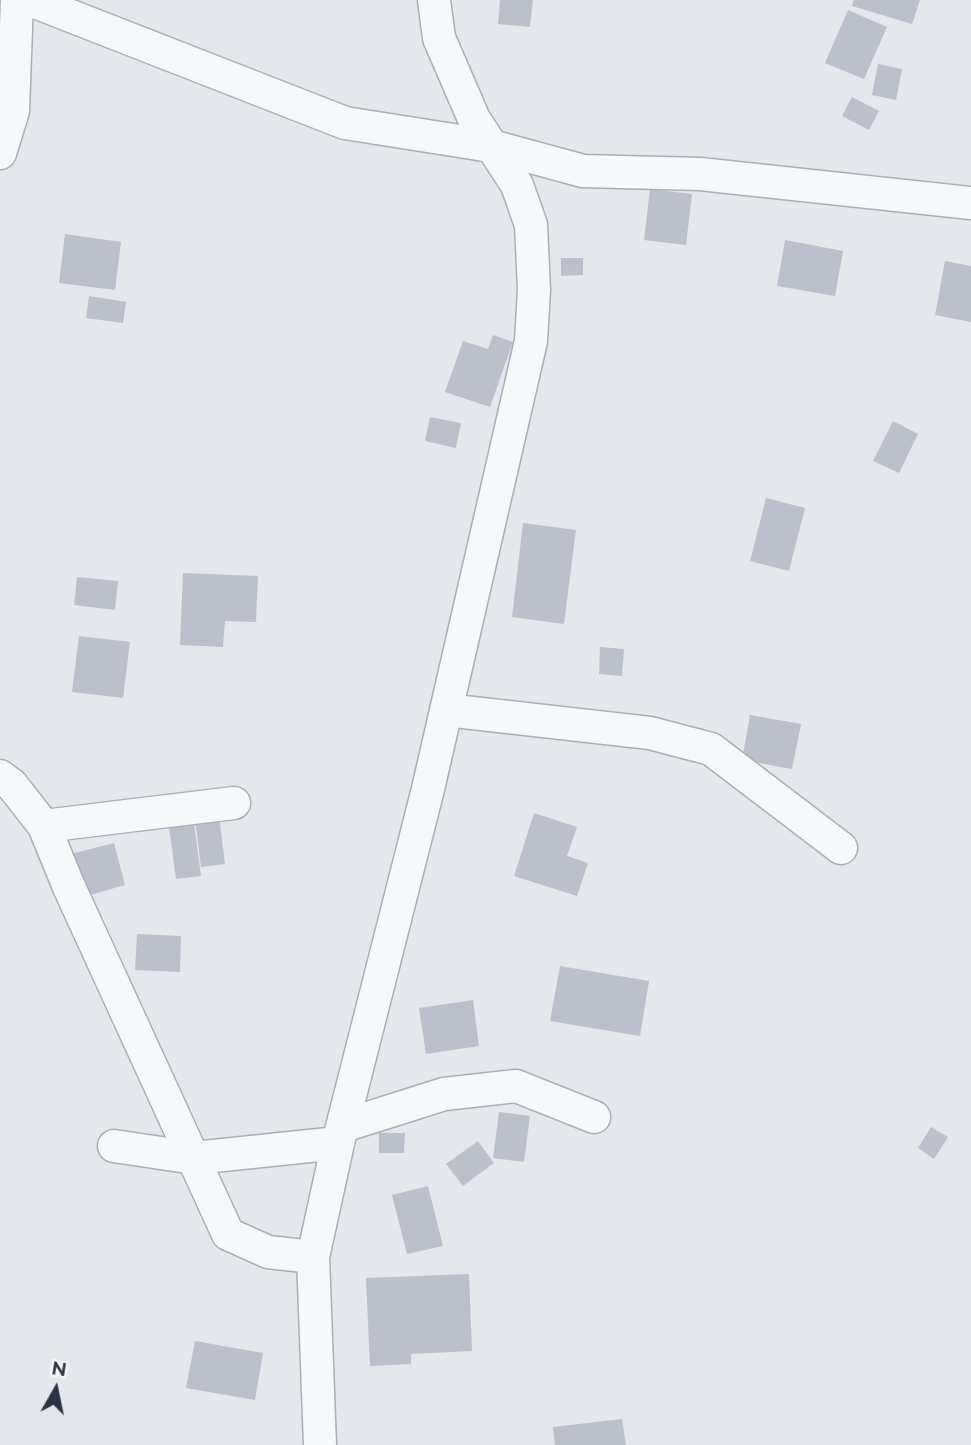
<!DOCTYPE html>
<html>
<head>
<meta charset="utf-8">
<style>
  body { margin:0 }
  #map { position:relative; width:971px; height:1445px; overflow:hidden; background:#e4e7ec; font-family:Raleway,sans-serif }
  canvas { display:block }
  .north { position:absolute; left:21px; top:1354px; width:70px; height:70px; -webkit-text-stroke:5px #f4f6f9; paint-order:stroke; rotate:9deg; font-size:19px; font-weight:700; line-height:28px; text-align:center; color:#2b3445 }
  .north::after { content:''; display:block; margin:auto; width:24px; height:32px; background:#2b3445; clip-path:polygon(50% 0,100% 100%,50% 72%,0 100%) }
</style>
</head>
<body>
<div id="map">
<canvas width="971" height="1445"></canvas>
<div class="north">N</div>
</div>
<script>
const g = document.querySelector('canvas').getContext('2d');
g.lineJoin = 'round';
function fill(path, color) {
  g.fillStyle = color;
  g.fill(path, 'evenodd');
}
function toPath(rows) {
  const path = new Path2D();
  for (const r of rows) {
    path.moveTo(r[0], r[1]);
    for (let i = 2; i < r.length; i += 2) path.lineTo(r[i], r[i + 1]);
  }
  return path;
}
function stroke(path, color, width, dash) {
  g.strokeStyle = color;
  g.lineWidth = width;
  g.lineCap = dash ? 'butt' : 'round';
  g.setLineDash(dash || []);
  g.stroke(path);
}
const building = toPath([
  [500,0,533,0,530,27,498,24],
  [854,0,920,0,912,24,852,6],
  [848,10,887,27,864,79,825,63],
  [878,64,902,69,896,100,872,95],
  [852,97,879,111,869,130,842,116],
  [650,189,692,194,686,245,644,240],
  [65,234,121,242,115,290,59,283],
  [785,240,843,251,835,296,777,286],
  [561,258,583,258,583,275,561,276],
  [945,261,971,266,971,322,935,315],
  [89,296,126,302,123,323,86,318],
  [493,335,513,342,490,407,445,392,463,341,488,349],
  [430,417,461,423,456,448,425,441],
  [893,421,918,434,899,473,873,461],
  [766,498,805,508,789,571,750,561],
  [523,523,576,530,564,624,512,617],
  [183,573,258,576,256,622,225,621,223,647,180,645],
  [77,577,118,581,115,610,74,605],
  [79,636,130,642,123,698,72,692],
  [600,647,624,649,622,676,599,674],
  [750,715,801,724,792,769,742,760],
  [534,813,577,827,567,856,588,863,577,896,514,876],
  [193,816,201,876,176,879,168,819],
  [219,816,225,864,201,867,195,819],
  [114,843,125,885,83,897,71,854],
  [137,934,181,936,180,972,135,970],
  [560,966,649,981,640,1036,550,1021],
  [473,1000,479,1046,426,1054,419,1008],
  [499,1112,530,1116,524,1162,493,1158],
  [931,1127,948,1137,934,1159,918,1148],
  [379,1133,405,1133,404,1153,379,1153],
  [478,1141,494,1163,463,1186,446,1164],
  [428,1186,443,1246,407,1254,392,1195],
  [469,1274,472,1351,411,1354,411,1364,370,1366,366,1278],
  [195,1341,263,1353,255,1400,186,1388],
  [622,1419,626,1445,555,1445,553,1427]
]);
const minor = toPath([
  [30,0,345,123,491,146,583,171,700,174,971,203],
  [0,153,13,111,17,0],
  [446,710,650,733,711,749,841,848],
  [0,776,12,785,44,826,69,887,228,1234,268,1252,313,1257],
  [44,826,234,803],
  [343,1126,444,1094,516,1086,594,1117],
  [114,1146,194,1158,338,1143],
  [320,1445,313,1257,338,1143,428,789,531,341,534,290,531,225,517,185,474,119,439,38,434,0]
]);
fill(building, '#bbc0ca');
stroke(minor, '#a9aeb7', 35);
stroke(minor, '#f7f8fa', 32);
</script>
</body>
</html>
